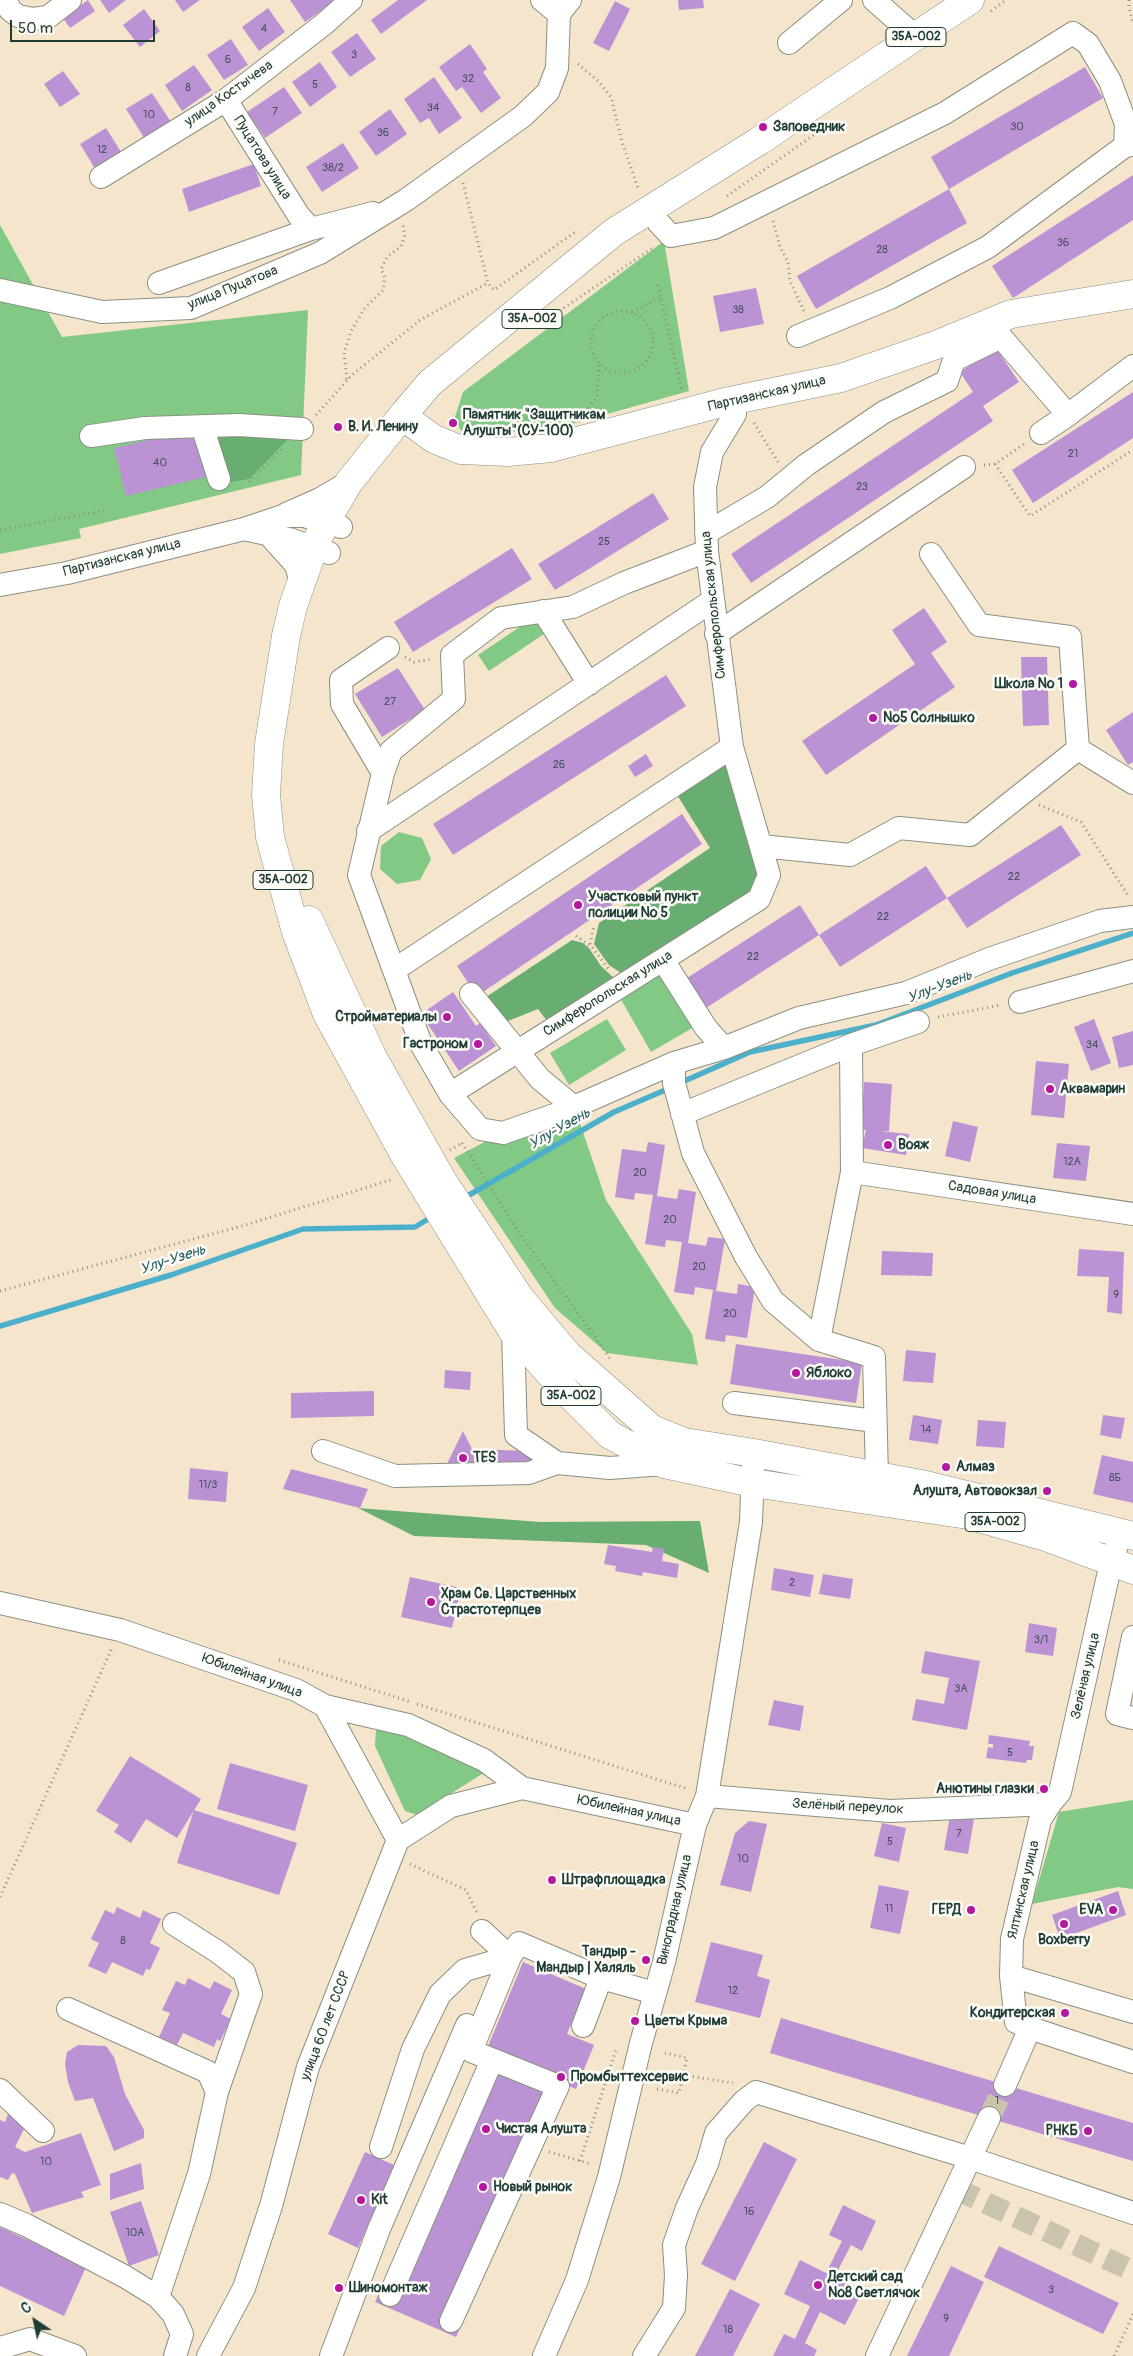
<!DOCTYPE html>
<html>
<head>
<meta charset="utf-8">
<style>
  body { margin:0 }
  #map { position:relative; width:1133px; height:2356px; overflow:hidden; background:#f5e5cd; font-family:Pangolin,sans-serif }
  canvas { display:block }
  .north { position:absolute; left:10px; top:2296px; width:50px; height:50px; -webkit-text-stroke:4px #fdfcf7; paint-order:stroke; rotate:326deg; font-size:14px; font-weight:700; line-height:20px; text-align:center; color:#1f3d34 }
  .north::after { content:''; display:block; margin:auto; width:18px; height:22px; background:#1f3d34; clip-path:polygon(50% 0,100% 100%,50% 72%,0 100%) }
  .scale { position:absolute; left:10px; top:20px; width:145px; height:22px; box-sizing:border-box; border:2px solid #1f3d34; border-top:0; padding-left:6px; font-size:15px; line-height:18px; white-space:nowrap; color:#1f3d34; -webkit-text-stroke:4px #fdfcf7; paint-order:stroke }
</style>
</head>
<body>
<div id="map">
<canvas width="1133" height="2356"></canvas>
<div class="north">С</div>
<div class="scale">50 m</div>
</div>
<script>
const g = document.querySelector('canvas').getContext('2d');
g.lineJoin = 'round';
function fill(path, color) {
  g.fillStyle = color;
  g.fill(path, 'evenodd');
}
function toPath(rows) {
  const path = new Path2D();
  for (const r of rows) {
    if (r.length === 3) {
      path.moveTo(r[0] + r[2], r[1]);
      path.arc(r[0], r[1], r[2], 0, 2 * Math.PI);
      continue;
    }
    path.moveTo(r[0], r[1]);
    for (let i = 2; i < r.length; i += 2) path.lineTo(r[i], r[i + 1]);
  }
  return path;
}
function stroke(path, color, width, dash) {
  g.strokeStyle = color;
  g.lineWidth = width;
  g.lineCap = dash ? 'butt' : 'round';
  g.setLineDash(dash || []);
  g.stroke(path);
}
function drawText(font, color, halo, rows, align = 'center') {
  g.font = font + ' Pangolin,sans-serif';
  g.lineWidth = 5;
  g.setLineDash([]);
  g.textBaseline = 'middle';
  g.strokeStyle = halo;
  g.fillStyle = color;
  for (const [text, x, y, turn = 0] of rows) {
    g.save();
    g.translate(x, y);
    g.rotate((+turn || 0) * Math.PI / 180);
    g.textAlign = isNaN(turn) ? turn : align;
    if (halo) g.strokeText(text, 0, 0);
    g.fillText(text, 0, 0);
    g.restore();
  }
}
const green = toPath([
  [0,225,62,337,308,310,301,475,79,529,81,538,0,554],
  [664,241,689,391,543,432,461,431,455,417,463,392],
  [533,618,544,634,489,671,478,655],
  [399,832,422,838,431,859,420,880,397,884,380,869,381,846],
  [663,972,694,1027,651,1052,619,996],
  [607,1019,626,1050,569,1085,550,1053],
  [571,1097,606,1200,692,1334,698,1365,607,1353,555,1308,454,1158],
  [389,1727,486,1768,482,1774,417,1815,405,1811,375,1746,376,1730],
  [1133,1800,1133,1889,1118,1887,1032,1904,1059,1812]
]);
const forest = toPath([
  [206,428,296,431,249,479,224,483],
  [729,755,760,862,756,896,627,977,609,965,594,944,599,923,710,848,674,790],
  [572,940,583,943,589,948,601,966,620,984,547,1021,538,1009,503,1023,483,999],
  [358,1508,540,1522,700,1521,709,1573,646,1545,414,1536]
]);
const stream = toPath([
  [680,1083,750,1052,876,1025,1012,973,1133,933],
  [462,1199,614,1112,670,1088],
  [0,1326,171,1275,303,1229,415,1227,433,1216]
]);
const building = toPath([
  [88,0,95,11,70,28,63,18],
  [100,0,126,0,109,13],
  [175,0,200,0,183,12],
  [290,0,336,0,305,22],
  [398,0,427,0,381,34,371,20],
  [678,0,703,0,704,8,679,10],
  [615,1,630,9,609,51,593,43],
  [268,8,285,32,259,51,242,27],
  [144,9,160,31,140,47,123,25],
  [357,33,376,59,350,77,331,52],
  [231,39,248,65,224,80,207,55],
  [470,44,487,69,483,72,501,98,481,113,462,87,456,91,439,67],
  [320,62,337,87,310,107,292,82],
  [194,65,212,90,182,111,165,85],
  [1085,67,1103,98,949,189,931,157],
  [63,71,80,94,60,107,44,84],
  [434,77,462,118,439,134,429,118,420,123,404,99],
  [284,87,302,113,265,138,247,112],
  [152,93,171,122,145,139,126,109],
  [390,109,407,134,376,156,359,132],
  [106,128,123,155,97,172,80,144],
  [343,143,359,168,322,192,306,167],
  [254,164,261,186,189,212,182,189],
  [1133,175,1133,220,1013,298,992,266],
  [949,189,967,223,816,309,797,276],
  [756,288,764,324,720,332,713,296],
  [996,348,1019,382,983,406,993,421,751,583,731,554,973,392,960,372],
  [1133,392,1133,438,1033,503,1012,470],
  [195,429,206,477,126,496,114,448],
  [653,493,669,519,555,590,538,564],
  [512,548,532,579,413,652,394,622],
  [924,608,947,642,931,653,955,687,826,775,802,741,915,664,892,630],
  [1021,657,1047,657,1049,725,1023,726],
  [398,668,425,710,382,737,355,694],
  [666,675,686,706,453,855,433,824],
  [1133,712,1133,762,1128,765,1106,730],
  [646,754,653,766,635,777,628,766],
  [682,814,702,844,477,996,457,966],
  [1061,825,1081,855,967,928,947,898],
  [926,866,947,898,840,967,819,935],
  [800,905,819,935,706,1008,687,978],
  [453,992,476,1026,480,1023,496,1046,459,1071,421,1014],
  [1094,1019,1111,1063,1091,1071,1074,1027],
  [1133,1031,1133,1065,1119,1068,1112,1037],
  [1036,1061,1069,1064,1064,1118,1031,1115],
  [864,1082,892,1084,889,1131,880,1131,909,1134,906,1155,862,1148,866,1130,861,1130],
  [953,1121,978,1127,970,1162,945,1156],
  [648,1142,665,1145,657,1196,677,1199,679,1189,696,1192,688,1243,706,1246,708,1237,725,1239,716,1291,737,1294,738,1284,755,1287,747,1338,726,1335,725,1342,705,1339,713,1290,695,1287,694,1295,674,1292,682,1242,666,1240,665,1247,645,1244,653,1195,635,1193,634,1200,615,1197,622,1149,646,1152],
  [1057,1143,1090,1146,1086,1181,1053,1178],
  [1079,1249,1124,1252,1122,1314,1107,1312,1109,1277,1077,1276],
  [882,1251,933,1253,932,1276,881,1275],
  [736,1344,862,1363,856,1403,730,1384],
  [906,1350,936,1353,933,1383,903,1381],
  [445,1370,471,1372,470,1390,444,1388],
  [374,1391,374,1416,291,1418,291,1393],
  [913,1415,942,1420,938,1444,909,1440],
  [1103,1415,1125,1418,1121,1439,1100,1435],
  [978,1420,1006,1422,1004,1448,976,1446],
  [463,1431,472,1449,531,1451,544,1477,446,1466],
  [1102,1455,1133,1462,1133,1503,1093,1494],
  [190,1468,228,1472,226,1502,188,1499],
  [291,1469,368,1489,360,1508,283,1489],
  [608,1545,652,1552,653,1547,664,1549,662,1561,679,1564,677,1578,643,1572,642,1576,615,1571,616,1566,604,1564],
  [774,1568,814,1575,810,1597,771,1590],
  [823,1574,853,1579,850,1599,819,1594],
  [410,1577,461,1588,452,1628,401,1617],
  [1029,1623,1057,1628,1053,1656,1025,1652],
  [925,1651,980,1661,967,1730,912,1720,916,1699,944,1704,949,1678,921,1673],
  [774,1700,804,1706,800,1731,768,1725],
  [989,1735,1030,1741,1029,1746,1034,1746,1032,1760,1027,1760,1026,1763,986,1758,988,1747,993,1748,993,1744,988,1744],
  [130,1756,201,1799,177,1838,146,1819,131,1843,114,1832,119,1825,96,1811],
  [230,1763,308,1785,295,1831,217,1809],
  [194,1810,297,1843,279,1895,177,1863],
  [950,1815,974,1819,968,1854,944,1850],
  [749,1821,767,1824,751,1892,720,1885,735,1833],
  [882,1823,906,1828,899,1862,874,1856],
  [879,1885,909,1891,900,1934,870,1928],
  [1118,1891,1126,1915,1060,1939,1052,1915],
  [117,1907,140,1918,143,1910,161,1919,150,1943,160,1948,150,1970,146,1969,143,1976,112,1962,106,1974,88,1966,99,1943,91,1939,105,1910,114,1914],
  [711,1942,763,1955,757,1976,770,1980,760,2018,695,2002],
  [523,1962,586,1989,567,2034,594,2045,576,2089,486,2051],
  [188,1978,210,1989,214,1981,232,1990,221,2014,231,2019,220,2041,217,2039,214,2047,183,2033,177,2045,159,2037,170,2013,162,2010,176,1981,185,1985],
  [781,2018,1133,2123,1133,2161,770,2053],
  [78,2045,106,2046,114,2057,125,2094,144,2130,144,2138,114,2151,93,2098,75,2101,68,2082,65,2064,67,2052],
  [481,2060,563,2095,456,2337,375,2302],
  [8,2114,27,2123,15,2147,25,2152,81,2133,101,2185,81,2192,84,2197,32,2213,15,2174,12,2173,8,2180,0,2177,0,2120,5,2122],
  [764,2142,797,2159,735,2281,701,2264],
  [365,2152,394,2165,358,2248,328,2234],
  [141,2163,144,2189,110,2200,110,2174],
  [141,2201,159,2255,129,2266,110,2212],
  [843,2205,876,2221,862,2251,851,2245,834,2278,862,2292,845,2325,820,2312,805,2343,817,2350,814,2356,773,2356,784,2334,795,2339,810,2306,784,2294,800,2260,826,2273,842,2241,829,2235],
  [0,2227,86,2267,64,2316,0,2286],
  [999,2246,1119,2303,1103,2334,984,2277],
  [951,2266,984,2282,949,2356,907,2356],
  [730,2289,760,2304,733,2356,695,2356]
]);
const minorTunnel = toPath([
  [989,2118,1005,2085],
  [956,2189,1133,2271]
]);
const path = toPath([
  [1129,0,1129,8,1133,24],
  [991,11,1006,0],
  [578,64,598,81,611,97,622,142,639,191],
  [463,183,488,283,494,290,575,232],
  [727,196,828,125],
  [773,221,780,247,788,262,790,281,804,311],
  [658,285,682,391],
  [622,342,31],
  [632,312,661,297],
  [543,322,654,247],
  [347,379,344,353,351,331,365,308,383,290,385,278,381,269,387,257,401,246,405,235,403,225],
  [316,415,352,375,420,320,488,283],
  [754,423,778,462],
  [458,424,470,416,548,419,583,412,597,398,599,364],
  [995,464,1030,516,1133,450],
  [984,465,995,464,1024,444],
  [249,482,283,448],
  [0,530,108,510],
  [405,657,414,662,432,659],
  [1039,805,1081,822,1129,897],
  [576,936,592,947,610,971],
  [590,944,594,926],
  [938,1017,1001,1005],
  [462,1143,522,1237,594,1335,610,1359],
  [450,1150,462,1143],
  [0,1291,242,1226,394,1179],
  [279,1660,411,1702],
  [417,1704,688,1789],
  [410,1864,466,1890,477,1913],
  [0,1897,112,1648],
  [683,2075,733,2083],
  [657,2089,679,2093,687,2058,665,2053],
  [549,2152,591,2164],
  [580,2161,617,2047],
  [1114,2356,1133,2314]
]);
const minor = toPath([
  [6,0,10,10,18,16,33,19,48,17,70,0],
  [542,0,559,14],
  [874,0,916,37],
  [789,43,841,0],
  [226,100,299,216,311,229,373,213],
  [101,177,226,100,324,24,351,0],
  [658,222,671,236,714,228,945,113,1073,33,1088,44,1110,81,1126,124,1125,146],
  [159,283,311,229],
  [0,290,102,312,191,308,320,253,406,200,523,116,548,92,557,68,559,14,570,0],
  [798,336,890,298,988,247,1125,146,1133,145],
  [725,402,734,406,735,414,712,452,705,487,707,551,732,747,769,875,759,899,450,1094,480,1129,503,1133,560,1113,674,1063,724,1048,799,1018,906,993,989,959,1100,921,1133,917],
  [202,426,219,479],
  [1041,433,1068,415],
  [91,436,145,428,239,425,302,429],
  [286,514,320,499,349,482],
  [244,529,289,539,329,553],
  [706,533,767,497,806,465,884,412,947,381,954,360,1001,337,1068,415,1133,366],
  [269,535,296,565,301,583],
  [931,554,979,625,1070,637,1078,749,1133,783],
  [0,585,67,573,244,529,283,516,304,516,341,527],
  [543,611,589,684],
  [716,634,964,467],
  [383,773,342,704,341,680,388,648],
  [368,831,712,601],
  [761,846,850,855,899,828,970,835,1078,749],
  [663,960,706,1028,724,1048],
  [394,970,732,747],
  [471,994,540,1079,574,1107],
  [1020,1002,1133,971],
  [674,1063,674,1083,693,1153,746,1257,773,1301,819,1340],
  [450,1094,421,1044,359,875,383,773,391,751,454,699,452,655,501,618,573,607,624,583,707,551],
  [682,1114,851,1045],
  [852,1172,1133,1214],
  [513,1332,516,1435,557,1463,610,1468,664,1464],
  [734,1403,875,1421],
  [323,1451,395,1476,529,1473,557,1463],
  [877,1477,874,1357,819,1340,852,1172,851,1045,918,1022],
  [1120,1534,1108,1576,1060,1792,1050,1804,1040,1820,1012,1939,1011,1976,1016,2022,1030,2028,1133,2062],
  [0,1603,120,1630,296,1690,325,1706,408,1725,484,1760,522,1788,695,1825],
  [1133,1637,1117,1714,1133,1718],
  [707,1796,890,1811,1050,1804],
  [398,1840,451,1806,522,1788],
  [174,1924,218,1952,244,1972,251,1994,217,2092],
  [482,1931,510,1957],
  [1011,1976,1133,2012],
  [68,2009,208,2072,217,2092,199,2174,158,2297],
  [583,2026,601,1978],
  [1005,2085,1030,2028],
  [0,2090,43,2131],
  [381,2147,413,2049,440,1994,465,1970,510,1957],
  [0,2214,26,2225,124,2276,158,2297,173,2314,182,2334,175,2356],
  [390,2295,492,2060],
  [451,2321,558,2086,471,2051,510,1957,519,1943,601,1978,655,1993],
  [0,2348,30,2339,75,2356],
  [208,2356,244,2288,271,2206,308,2067,398,1840,325,1706],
  [331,2356,379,2229,467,2025],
  [544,2356,577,2280,609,2177,641,2043,664,1962,695,1825,707,1796,751,1522,753,1468],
  [644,2356,674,2308,676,2275,674,2245,687,2208,707,2164,716,2133,744,2101,756,2092,970,2158,1133,2213],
  [877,2356,989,2118]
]);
const major = toPath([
  [402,416,434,439,461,450,508,452,551,448,725,402,841,378,936,345,1011,314,1133,294]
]);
const highway = toPath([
  [970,0,759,141,614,232,430,383,402,416,349,482,325,523,314,547,293,606,286,636,269,744,266,795,270,837,296,932,327,1014,405,1156,513,1332,558,1383,610,1435,664,1464,753,1483,968,1515,1046,1537,1133,1570],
  [309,920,373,1058,442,1180,520,1298,568,1355,652,1429,684,1442,754,1453,926,1485,1133,1536]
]);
const markers = [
  [763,127,5,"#b5179e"],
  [453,423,5,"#b5179e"],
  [338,427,5,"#b5179e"],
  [1073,684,5,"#b5179e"],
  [873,718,5,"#b5179e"],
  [578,905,5,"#b5179e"],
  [447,1017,5,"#b5179e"],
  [478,1044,5,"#b5179e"],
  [1050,1089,5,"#b5179e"],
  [888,1145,5,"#b5179e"],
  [796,1373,5,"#b5179e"],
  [463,1458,5,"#b5179e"],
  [946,1467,5,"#b5179e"],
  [1047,1491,5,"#b5179e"],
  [431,1602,5,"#b5179e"],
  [1044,1789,5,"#b5179e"],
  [552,1880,5,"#b5179e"],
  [971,1910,5,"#b5179e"],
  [1113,1910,5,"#b5179e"],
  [1064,1924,5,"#b5179e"],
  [646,1960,5,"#b5179e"],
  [1065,2013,5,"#b5179e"],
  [635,2021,5,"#b5179e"],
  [561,2077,5,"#b5179e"],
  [486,2129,5,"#b5179e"],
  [1088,2131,5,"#b5179e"],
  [483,2187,5,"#b5179e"],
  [361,2200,5,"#b5179e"],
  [818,2285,5,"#b5179e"],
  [339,2288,5,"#b5179e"]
];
const numberNames = [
  ["4",264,29],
  ["3",354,55],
  ["6",228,60],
  ["32",468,79],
  ["5",315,85],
  ["8",188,88],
  ["34",433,108],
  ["7",275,112],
  ["10",149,115],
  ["30",1017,127],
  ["36",383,133],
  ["12",102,150],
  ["38/2",333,168],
  ["36",1063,243],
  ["28",882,250],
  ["38",738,310],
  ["21",1073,454],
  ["40",160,463],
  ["23",862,487],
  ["25",604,542],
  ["27",390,702],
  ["26",559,765],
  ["22",1014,877],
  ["22",883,917],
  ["22",753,957],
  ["34",1092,1045],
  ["12А",1072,1162],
  ["20",640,1173],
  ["20",670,1220],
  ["20",699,1267],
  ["9",1116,1295],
  ["20",730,1314],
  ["14",926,1430],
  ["8Б",1115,1478],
  ["11/3",208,1485],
  ["2",792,1583],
  ["3/1",1041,1640],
  ["3А",961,1689],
  ["5",1010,1753],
  ["7",959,1834],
  ["5",890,1842],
  ["10",743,1859],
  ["11",889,1909],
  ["8",123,1941],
  ["12",733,1991],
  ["1",997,2101],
  ["10",46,2162],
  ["16",749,2212],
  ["10А",135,2233],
  ["3",1051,2290],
  ["9",946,2319],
  ["18",728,2330]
];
const shields = [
  [916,37,60],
  [532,319,60],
  [283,880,60],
  [571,1396,60],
  [995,1522,60]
];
const shieldNames = [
  ["35А-002",916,37],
  ["35А-002",532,319],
  ["35А-002",283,880],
  ["35А-002",571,1396],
  ["35А-002",995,1522]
];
const streetNames = [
  ["улица Костычева",229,94,-35],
  ["Пуцатова улица",262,158,58],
  ["улица Пуцатова",233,288,-22],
  ["Партизанская улица",767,394,-13],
  ["Партизанская улица",122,558,-14],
  ["Симферопольская улица",714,605,-96],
  ["Симферопольская улица",608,994,-32],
  ["Садовая улица",992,1193,9],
  ["Юбилейная улица",252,1676,20],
  ["Зелёная улица",1086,1676,-77],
  ["Зелёный переулок",848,1807,3],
  ["Юбилейная улица",629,1811,12],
  ["Ялтинская улица",1024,1890,-77],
  ["Виноградная улица",675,1910,-77],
  ["улица 60 лет СССР",326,2026,-69]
];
const poiNames = [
  ["Заповедник",773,127],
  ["Памятник \"Защитникам",463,415],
  ["Алушты\"(СУ-100)",463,431],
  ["В. И. Ленину",348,427],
  ["Школа № 1",1063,684,"right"],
  ["№5 Солнышко",883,718],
  ["Участковый пункт",588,897],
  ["полиции № 5",588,913],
  ["Стройматериалы",437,1017,"right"],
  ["Гастроном",468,1044,"right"],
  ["Аквамарин",1060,1089],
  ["Вояж",898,1145],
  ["Яблоко",806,1373],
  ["TES",473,1458],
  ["Алмаз",956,1467],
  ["Алушта, Автовокзал",1037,1491,"right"],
  ["Храм Св. Царственных",441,1594],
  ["Страстотерпцев",441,1610],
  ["Анютины глазки",1034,1789,"right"],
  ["Штрафплощадка",562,1880],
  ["ГЕРД",961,1910,"right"],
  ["EVA",1103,1910,"right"],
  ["Boxberry",1064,1940,"center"],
  ["Тандыр -",636,1952,"right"],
  ["Мандыр | Халяль",636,1968,"right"],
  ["Кондитерская",1055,2013,"right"],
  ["Цветы Крыма",645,2021],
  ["Промбыттехсервис",571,2077],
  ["Чистая Алушта",496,2129],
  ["РНКБ",1078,2131,"right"],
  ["Новый рынок",493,2187],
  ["Kit",371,2200],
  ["Детский сад",828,2277],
  ["№8 Светлячок",828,2293],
  ["Шиномонтаж",349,2288]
];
const waterNames = [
  ["Улу-Узень",940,987,-21],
  ["Улу-Узень",560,1129,-30],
  ["Улу-Узень",173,1260,-18]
];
fill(green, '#81c985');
fill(forest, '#68ad72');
stroke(stream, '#4cb0cb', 5.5);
fill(building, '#bb93d4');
stroke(minorTunnel, '#cac3ae', 22, [22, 11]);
stroke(minor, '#8a9180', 24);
stroke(major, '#8a9180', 29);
stroke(highway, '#8a9180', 29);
stroke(path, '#8a9180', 3, [1, 4]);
stroke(minor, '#fff', 22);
stroke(major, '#fff', 28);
stroke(highway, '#fff', 28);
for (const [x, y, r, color] of markers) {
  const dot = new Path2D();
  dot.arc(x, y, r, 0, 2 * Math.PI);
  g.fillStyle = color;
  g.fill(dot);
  stroke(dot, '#fdfcf7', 2);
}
drawText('11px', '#46525c', null, numberNames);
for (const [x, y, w] of shields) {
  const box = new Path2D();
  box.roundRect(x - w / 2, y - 9.5, w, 19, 4);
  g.fillStyle = '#fdfcf7';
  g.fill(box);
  stroke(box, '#1f3d34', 1);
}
drawText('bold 12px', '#1f3d34', null, shieldNames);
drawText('14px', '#1f3d34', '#fdfcf7', streetNames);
drawText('bold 14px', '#1f3d34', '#fdfcf7', poiNames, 'left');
drawText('italic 15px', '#2c6061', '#fdfcf7', waterNames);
</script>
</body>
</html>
